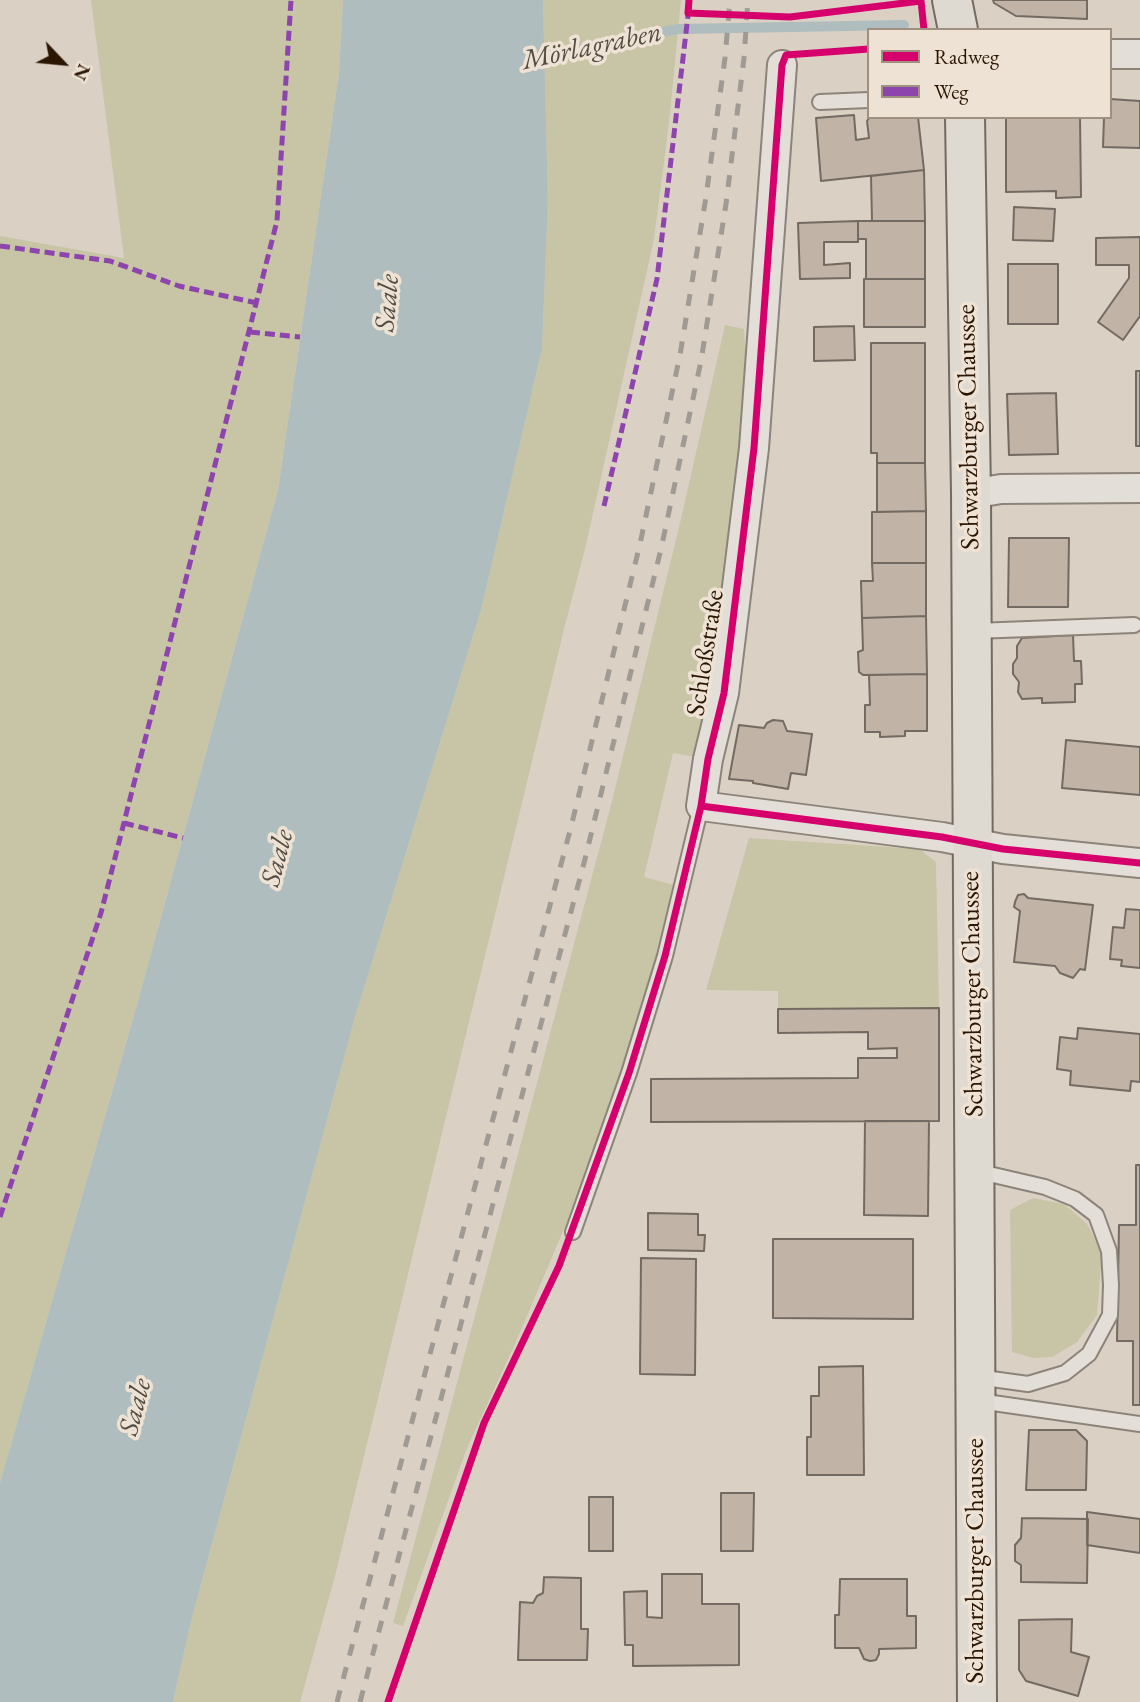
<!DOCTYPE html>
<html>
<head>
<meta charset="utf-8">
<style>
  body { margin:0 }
  #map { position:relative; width:1140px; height:1702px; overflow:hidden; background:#dad1c4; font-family:"EB Garamond",serif }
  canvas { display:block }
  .legend { position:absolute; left:867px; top:28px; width:245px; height:91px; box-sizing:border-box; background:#ede2d3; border:2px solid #9f9080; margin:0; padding:9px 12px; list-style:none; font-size:21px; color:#2b1503 }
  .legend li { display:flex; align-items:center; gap:14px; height:35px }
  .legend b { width:35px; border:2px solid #9f9080 }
  .north { position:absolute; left:28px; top:28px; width:70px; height:70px; -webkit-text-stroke:5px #ede2d3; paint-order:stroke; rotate:116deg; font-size:19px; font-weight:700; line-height:28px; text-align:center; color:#2b1503 }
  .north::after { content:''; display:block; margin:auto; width:24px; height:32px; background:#2b1503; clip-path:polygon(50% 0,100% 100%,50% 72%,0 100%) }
</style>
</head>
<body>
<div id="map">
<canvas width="1140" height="1702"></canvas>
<ul class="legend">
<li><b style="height:9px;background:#d6006c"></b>Radweg</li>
<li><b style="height:9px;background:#8e44ad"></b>Weg</li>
</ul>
<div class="north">N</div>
</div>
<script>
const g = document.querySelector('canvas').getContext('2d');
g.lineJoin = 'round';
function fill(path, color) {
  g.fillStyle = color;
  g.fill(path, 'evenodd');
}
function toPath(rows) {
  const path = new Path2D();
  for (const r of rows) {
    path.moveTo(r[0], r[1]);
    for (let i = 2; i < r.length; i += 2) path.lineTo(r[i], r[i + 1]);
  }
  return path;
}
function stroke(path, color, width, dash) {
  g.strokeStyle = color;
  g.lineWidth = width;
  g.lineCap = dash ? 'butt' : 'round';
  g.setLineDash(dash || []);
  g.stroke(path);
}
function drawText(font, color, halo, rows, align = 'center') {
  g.font = font + ' "EB Garamond",serif';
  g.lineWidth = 7;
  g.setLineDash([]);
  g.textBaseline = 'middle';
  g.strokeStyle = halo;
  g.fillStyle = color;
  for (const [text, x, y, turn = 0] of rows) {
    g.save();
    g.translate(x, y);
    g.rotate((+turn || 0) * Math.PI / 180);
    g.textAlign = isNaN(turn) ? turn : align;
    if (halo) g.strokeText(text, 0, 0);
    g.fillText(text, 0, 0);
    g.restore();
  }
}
const green = toPath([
  [91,0,343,0,339,73,278,490,137,1005,0,1483,0,236,124,258],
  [543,0,681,0,669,123,654,239,586,545,565,625,335,1576,300,1702,173,1702,191,1621,355,1017,481,610,542,349,548,202],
  [725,325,744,329,749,418,701,758,673,753,644,877,674,885,658,952,622,1070,578,1196,515,1344,467,1448,403,1626,393,1623,611,805,680,523],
  [749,838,919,849,936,862,939,1008,778,1009,778,991,706,990],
  [1033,1198,1064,1204,1087,1224,1102,1253,1097,1315,1077,1342,1052,1357,1033,1358,1012,1352,1010,1210]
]);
const water = toPath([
  [343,0,543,0,548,202,542,349,481,610,355,1017,191,1621,173,1702,0,1702,0,1483,137,1005,278,490,339,73]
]);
const stream = toPath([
  [533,58,678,29,904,25]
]);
const building = toPath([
  [993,0,1087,0,1087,19,1016,16,994,3,993,0],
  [1110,99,1140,101,1140,148,1103,147,1104,117,1110,117,1110,99],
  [854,115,856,140,869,138,867,121,870,117,918,117,924,170,821,181,816,118,854,115],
  [1006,117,1080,117,1081,197,1056,198,1056,191,1006,192,1006,117],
  [924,170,925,221,872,221,871,176,924,170],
  [1014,207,1055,209,1053,241,1013,240,1014,207],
  [858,221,925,221,925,279,866,279,866,239,858,239,858,221],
  [858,221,858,242,824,242,824,265,850,263,850,278,800,279,798,223,858,221],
  [1140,237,1140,316,1123,340,1098,322,1129,278,1129,265,1096,265,1096,238,1140,237],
  [1008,264,1058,264,1058,324,1008,324,1008,264],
  [864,279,925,279,925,327,864,327,864,279],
  [854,326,855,360,814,361,814,327,854,326],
  [871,343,925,343,925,463,877,463,877,453,871,453,871,343],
  [1136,371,1140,371,1140,446,1136,446,1136,371],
  [1056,393,1058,454,1009,455,1007,394,1056,393],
  [877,463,925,463,926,511,877,512,877,463],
  [926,511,926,563,872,563,872,512,926,511],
  [1009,538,1069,538,1068,607,1008,607,1009,538],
  [872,563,926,563,926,616,862,618,861,581,873,581,872,563],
  [926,616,927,674,863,675,859,672,858,652,863,650,862,618,926,616],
  [1073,635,1074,661,1081,661,1082,684,1075,684,1075,702,1042,703,1042,698,1022,699,1018,692,1019,682,1013,674,1013,664,1017,658,1017,646,1022,638,1073,635],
  [927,674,927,731,905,731,905,736,880,737,880,732,865,732,865,705,870,705,869,675,927,674],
  [773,720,783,721,787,731,812,734,806,775,791,773,788,789,753,783,753,781,729,779,739,725,764,728,767,723,773,720],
  [1066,740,1140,747,1140,795,1062,788,1066,740],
  [1024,894,1028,898,1093,905,1085,970,1080,969,1073,978,1060,973,1055,966,1014,962,1020,911,1014,907,1015,902,1018,895,1024,894],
  [1126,909,1140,910,1140,968,1121,966,1122,960,1110,959,1113,927,1124,928,1126,909],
  [939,1008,939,1121,651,1122,651,1079,858,1078,858,1058,897,1058,897,1048,868,1049,868,1032,778,1033,778,1009,939,1008],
  [1078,1028,1140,1034,1140,1082,1131,1081,1130,1091,1070,1085,1071,1071,1057,1069,1060,1037,1077,1039,1078,1028],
  [865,1121,929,1121,928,1216,864,1215,865,1121],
  [1136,1165,1140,1165,1140,1405,1133,1405,1133,1341,1117,1341,1119,1225,1136,1225,1136,1165],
  [648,1213,698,1214,698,1235,705,1235,704,1251,648,1250,648,1213],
  [773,1239,913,1239,913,1319,773,1318,773,1239],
  [641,1258,696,1259,695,1375,640,1374,641,1258],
  [863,1366,864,1475,807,1475,807,1437,811,1437,811,1396,819,1396,819,1367,863,1366],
  [1029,1430,1076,1430,1087,1441,1086,1490,1026,1490,1029,1430],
  [721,1493,754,1493,753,1551,721,1551,721,1493],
  [589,1497,613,1497,613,1551,589,1551,589,1497],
  [1087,1512,1140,1519,1140,1553,1087,1545,1087,1512],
  [1022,1518,1088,1519,1087,1583,1021,1582,1021,1565,1015,1561,1015,1545,1021,1538,1022,1518],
  [662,1574,702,1574,702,1604,739,1604,739,1665,633,1666,633,1645,625,1645,624,1592,647,1591,647,1617,662,1618,662,1574],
  [544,1577,581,1578,581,1629,588,1629,587,1660,518,1660,520,1602,533,1603,537,1596,543,1593,544,1577],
  [840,1579,907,1579,907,1616,916,1616,916,1648,879,1649,879,1654,876,1660,870,1661,864,1659,859,1648,835,1648,835,1615,839,1615,840,1579],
  [1072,1619,1071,1652,1089,1657,1078,1696,1026,1681,1019,1670,1019,1620,1072,1619]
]);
const lane = toPath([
  [820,102,869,100],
  [975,631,1134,625],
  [976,1171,1045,1187,1075,1199,1096,1215,1109,1251,1111,1285,1110,1315,1089,1354,1065,1373,1028,1384,977,1377],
  [573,1232,629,1073,665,956,701,806],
  [979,1401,1140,1424]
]);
const street = toPath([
  [1110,54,1140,54],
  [782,65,754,448,724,693,708,759,701,806,942,837,1003,849,1140,863],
  [971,494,1001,489,1140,488]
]);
const primary = toPath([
  [952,0,958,30],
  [965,117,971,494,977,1702]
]);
const rail = toPath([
  [337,1702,571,827,640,544,680,355,706,197,725,58,730,0],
  [360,1702,584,863,661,549,701,361,726,204,744,58,748,0]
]);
const quiet = toPath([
  [0,246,110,261,179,286,257,303],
  [250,332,300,337],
  [604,506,657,279,689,7],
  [124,823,183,838],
  [0,1217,101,913,277,221,291,0]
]);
const cycleway = toPath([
  [689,0,688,13,790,17,921,1,924,30],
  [701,806,942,837,1003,849,1140,863],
  [388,1702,484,1423,559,1266,629,1073,665,956,701,806,708,759,724,693,754,448,782,65,786,55,869,49]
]);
const streetNames = [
  ["Schwarzburger Chaussee",969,427,-91],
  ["Schloßstraße",706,653,-81],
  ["Schwarzburger Chaussee",973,994,-91],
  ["Schwarzburger Chaussee",976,1561,-90]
];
const waterNames = [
  ["Mörlagraben",592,47,-12],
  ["Saale",388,303,-85],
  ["Saale",278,858,-75],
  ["Saale",136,1407,-75]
];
fill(green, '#c7c5a6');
fill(water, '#afbdbe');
stroke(stream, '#afbdbe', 10);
fill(building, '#c1b3a5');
stroke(building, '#736a61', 2);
stroke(lane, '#8c847a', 18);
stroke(street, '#8c847a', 32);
stroke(primary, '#736a61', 42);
stroke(lane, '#e3dfd8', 14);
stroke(street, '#e3dfd8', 28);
stroke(primary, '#ded9d1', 38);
stroke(rail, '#9f9a93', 5, [12, 12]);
stroke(quiet, '#8e44ad', 5, [10, 5]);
stroke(cycleway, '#d6006c', 7);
drawText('26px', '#2b1503', '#ede2d3', streetNames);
drawText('italic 28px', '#534d44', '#ede2d3', waterNames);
</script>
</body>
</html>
